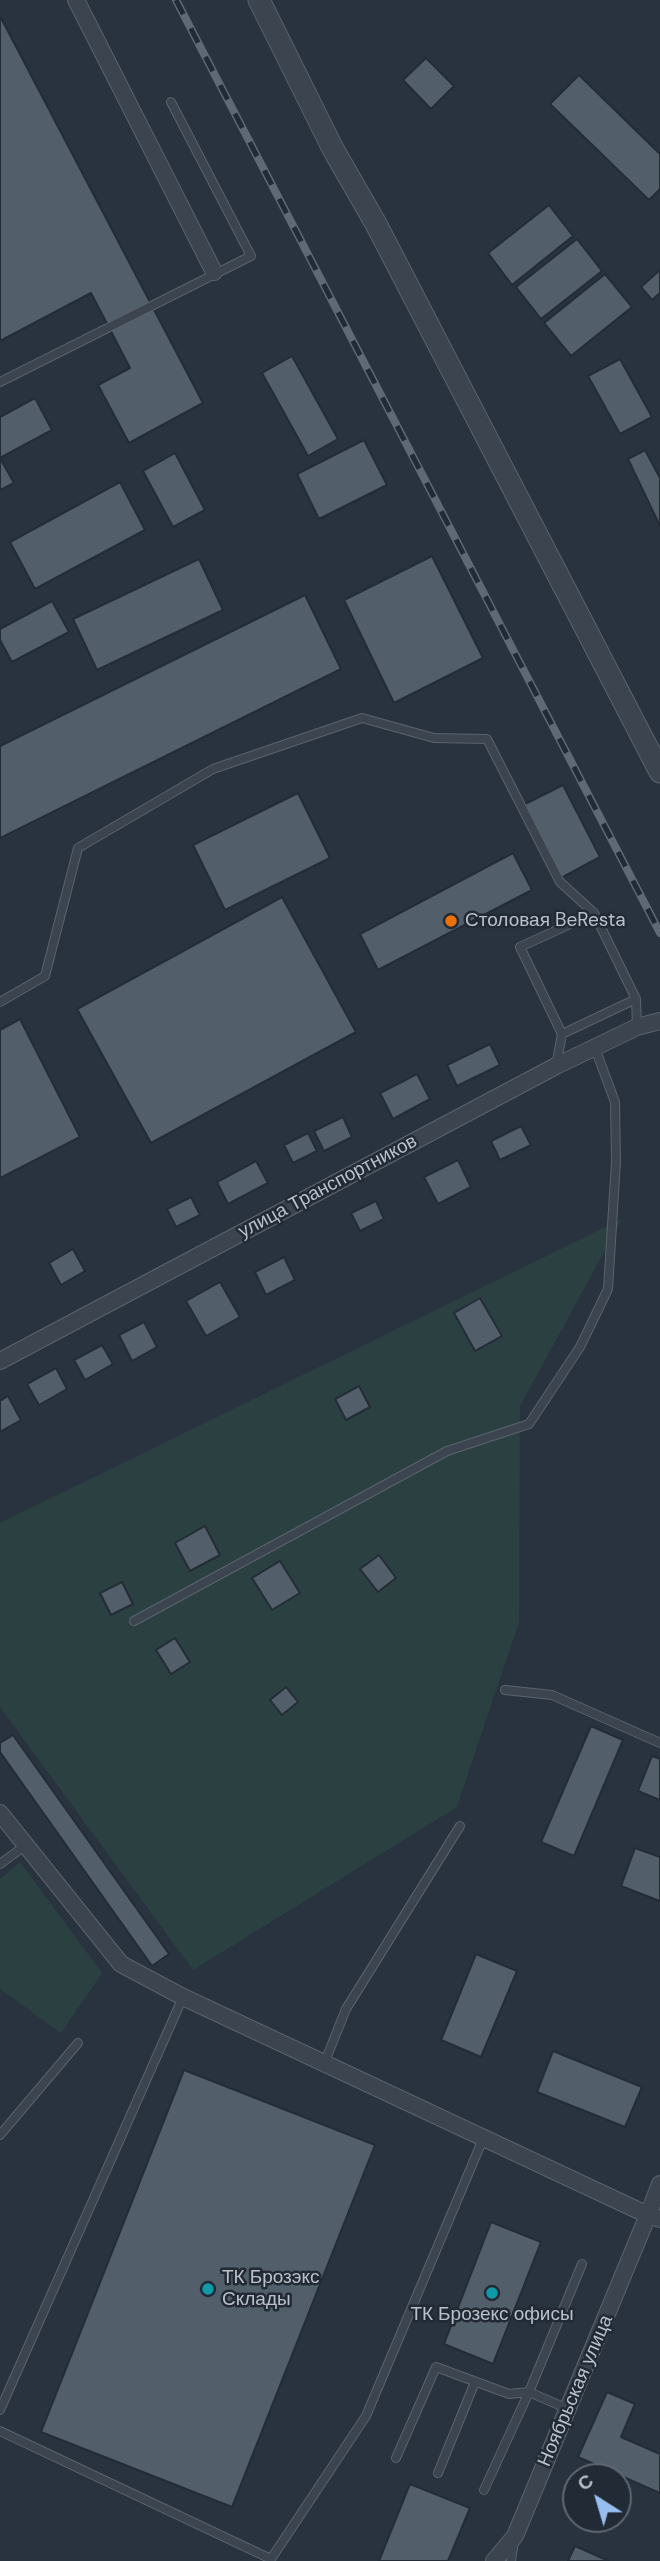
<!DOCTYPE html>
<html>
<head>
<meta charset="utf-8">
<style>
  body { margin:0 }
  #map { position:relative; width:660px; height:2561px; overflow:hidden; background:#28333f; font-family:"DM Sans",sans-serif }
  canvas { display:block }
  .north { position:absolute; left:562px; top:2463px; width:70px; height:70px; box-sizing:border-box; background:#212a35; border:2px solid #5e6671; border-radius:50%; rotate:323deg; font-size:19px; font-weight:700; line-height:28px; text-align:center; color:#b9c0ca }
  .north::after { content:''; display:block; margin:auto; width:24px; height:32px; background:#98bef0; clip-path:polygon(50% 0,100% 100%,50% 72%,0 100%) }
</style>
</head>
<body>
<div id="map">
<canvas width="660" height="2561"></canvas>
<div class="north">С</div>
</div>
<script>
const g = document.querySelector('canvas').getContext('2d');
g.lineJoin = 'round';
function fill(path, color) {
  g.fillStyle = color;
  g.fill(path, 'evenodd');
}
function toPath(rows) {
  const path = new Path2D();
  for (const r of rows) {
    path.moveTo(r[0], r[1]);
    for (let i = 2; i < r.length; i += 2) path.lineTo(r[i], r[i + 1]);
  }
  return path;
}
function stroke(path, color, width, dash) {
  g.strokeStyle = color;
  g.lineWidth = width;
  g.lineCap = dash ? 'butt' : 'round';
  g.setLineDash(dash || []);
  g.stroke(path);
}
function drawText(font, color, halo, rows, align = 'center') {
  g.font = font + ' "DM Sans",sans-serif';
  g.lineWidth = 5;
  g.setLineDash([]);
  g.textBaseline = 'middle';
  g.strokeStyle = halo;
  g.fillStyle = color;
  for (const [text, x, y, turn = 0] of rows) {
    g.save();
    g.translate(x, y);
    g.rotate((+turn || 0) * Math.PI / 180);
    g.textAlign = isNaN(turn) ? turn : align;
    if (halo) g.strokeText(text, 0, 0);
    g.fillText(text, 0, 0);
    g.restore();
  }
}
const green = toPath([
  [622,1219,520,1406,519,1622,457,1807,193,1970,0,1707,0,1523],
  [20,1862,102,1973,61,2033,0,1989,0,1879]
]);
const building = toPath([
  [0,16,203,403,129,443,98,385,130,368,91,293,0,341,0,16],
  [426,58,454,86,431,109,403,80,426,58],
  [579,75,660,154,660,189,649,200,550,104,579,75],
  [549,205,573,236,512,285,488,253,549,205],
  [577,239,602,271,541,319,516,287,577,239],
  [660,270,660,293,652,300,641,287,660,270],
  [605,274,632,307,571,356,544,323,605,274],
  [292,356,338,439,308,456,262,373,292,356],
  [620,359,652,417,620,434,588,376,620,359],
  [35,398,52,430,0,458,14,483,0,490,0,417,35,398],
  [364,440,387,485,319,519,297,474,364,440],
  [645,450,660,478,660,526,628,459,645,450],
  [175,453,205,510,173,527,143,471,175,453],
  [120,482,145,530,35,589,10,542,120,482],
  [432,556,483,658,394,703,344,600,432,556],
  [199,559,223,610,97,670,73,619,199,559],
  [305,595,341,669,0,838,0,746,305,595],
  [52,601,69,632,12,662,0,640,0,629,52,601],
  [563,785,600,857,561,878,523,805,563,785],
  [298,793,330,858,225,910,193,845,298,793],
  [513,853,532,890,378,970,360,934,513,853],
  [282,897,356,1032,151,1143,77,1009,282,897],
  [20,1019,80,1137,0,1178,0,1030,20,1019],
  [490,1044,500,1065,457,1086,447,1065,490,1044],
  [417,1074,430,1099,393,1119,380,1093,417,1074],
  [343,1117,352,1137,324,1151,314,1131,343,1117],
  [521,1126,531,1145,500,1160,491,1141,521,1126],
  [308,1133,317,1151,293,1163,284,1145,308,1133],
  [458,1160,471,1187,438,1204,424,1177,458,1160],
  [256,1161,268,1183,228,1204,217,1182,256,1161],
  [191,1197,200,1215,176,1227,167,1209,191,1197],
  [376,1201,384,1219,360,1231,351,1213,376,1201],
  [73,1249,85,1271,61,1285,49,1263,73,1249],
  [284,1257,295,1280,266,1295,255,1272,284,1257],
  [220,1282,240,1317,206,1336,186,1301,220,1282],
  [480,1298,502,1336,475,1351,454,1313,480,1298],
  [144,1322,157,1347,132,1361,119,1335,144,1322],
  [102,1345,113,1364,85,1380,74,1360,102,1345],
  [56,1368,67,1389,39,1405,27,1384,56,1368],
  [359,1386,370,1407,346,1420,335,1399,359,1386],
  [8,1396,21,1420,0,1432,0,1401,8,1396],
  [205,1526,220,1555,190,1571,175,1543,205,1526],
  [379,1555,396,1578,378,1592,360,1569,379,1555],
  [280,1561,300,1593,272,1610,252,1578,280,1561],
  [122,1582,133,1604,111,1615,100,1593,122,1582],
  [175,1638,190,1662,171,1674,156,1650,175,1638],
  [286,1687,298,1702,282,1715,270,1700,286,1687],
  [591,1726,623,1740,574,1856,541,1842,591,1726],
  [13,1735,169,1954,152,1966,0,1752,0,1743,13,1735],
  [652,1756,660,1759,660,1800,638,1791,652,1756],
  [635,1848,660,1857,660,1901,621,1886,635,1848],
  [476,1954,517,1971,481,2057,441,2040,476,1954],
  [553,2051,642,2087,625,2127,537,2092,553,2051],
  [184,2070,375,2145,232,2507,41,2432,184,2070],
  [491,2222,541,2242,493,2364,444,2344,491,2222],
  [607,2392,635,2404,621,2437,660,2454,660,2493,578,2457,607,2392],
  [410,2484,470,2508,448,2561,379,2561,410,2484],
  [575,2546,609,2561,568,2561,575,2546]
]);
const service = toPath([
  [0,382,251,256,171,102],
  [0,1002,45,976,78,848,213,769,362,718,434,738,487,739,560,882,594,913,636,999,637,1027],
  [562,1034,636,999],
  [556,1066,562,1034,520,947,594,913],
  [134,1621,447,1451,529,1424,580,1347,608,1289,616,1162,615,1102,595,1048],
  [505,1690,552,1695,660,1743],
  [0,1864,26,1845],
  [324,2064,346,2009,460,1826],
  [0,2135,78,2043],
  [0,2410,183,1997],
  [0,2431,271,2559,366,2416,483,2139],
  [396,2458,436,2367,509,2394,529,2392,568,2409],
  [438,2473,475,2382],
  [484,2490,529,2392,582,2264],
  [511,2561,514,2542]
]);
const minor = toPath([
  [76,0,214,272],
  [0,1361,556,1066,637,1027,660,1021],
  [0,1813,121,1964,183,1997,648,2215,515,2536,494,2561],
  [660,2184,648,2215,660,2219]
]);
const tertiary = toPath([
  [259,0,333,149,376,224,660,772]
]);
const rail = toPath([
  [176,0,660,933]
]);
const markers = [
  [451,921,7,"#e8710a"],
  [208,2289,7,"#0f9aa8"],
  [492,2293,7,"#0f9aa8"]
];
const poiNames = [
  ["Столовая BeResta",465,921],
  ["ТК Брозэкс",222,2278],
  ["Склады",222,2300],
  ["ТК Брозекс офисы",492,2315,"center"]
];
const streetNames = [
  ["улица Транспортников",328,1187,-28],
  ["Ноябрьская улица",576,2391,-67]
];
fill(green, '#2b4141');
fill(building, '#525e6a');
stroke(building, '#232c37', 2);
stroke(service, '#5a636d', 10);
stroke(minor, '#5a636d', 18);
stroke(tertiary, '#5a636d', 23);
stroke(service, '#3c454f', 8);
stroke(minor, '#3c454f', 16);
stroke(tertiary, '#3c454f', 21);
stroke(rail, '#5f6976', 8);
stroke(rail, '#212a35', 5, [16]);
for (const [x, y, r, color] of markers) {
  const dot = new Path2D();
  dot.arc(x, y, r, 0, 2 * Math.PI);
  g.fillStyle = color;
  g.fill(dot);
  stroke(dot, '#212a35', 2.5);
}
drawText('19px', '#b9c0ca', '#212a35', poiNames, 'left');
drawText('19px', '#b9c0ca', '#212a35', streetNames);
</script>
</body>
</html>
